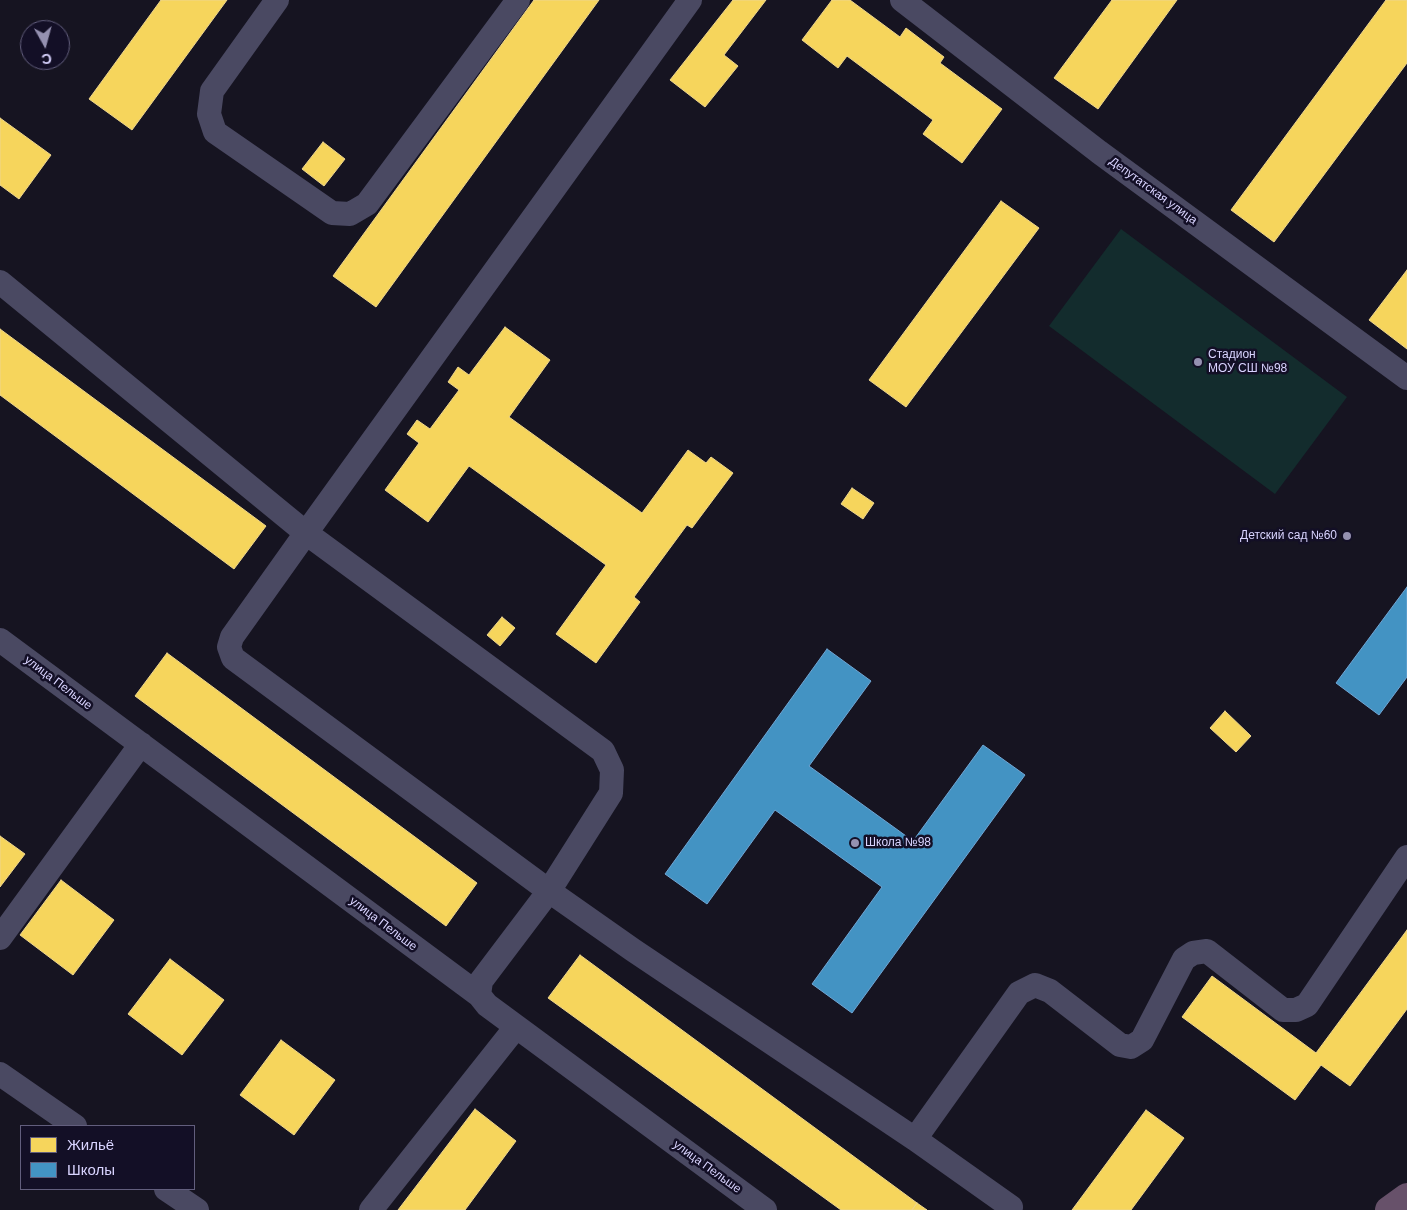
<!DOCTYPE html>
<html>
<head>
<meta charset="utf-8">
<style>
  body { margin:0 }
  #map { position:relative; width:1407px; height:1210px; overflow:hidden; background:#161421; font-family:Helvetica,sans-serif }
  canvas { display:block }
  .legend { position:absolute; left:20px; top:1125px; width:175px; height:65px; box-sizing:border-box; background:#130f26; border:1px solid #625e7d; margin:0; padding:6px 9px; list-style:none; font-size:15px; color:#d9d4ff }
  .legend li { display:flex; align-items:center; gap:10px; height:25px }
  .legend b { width:25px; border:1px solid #625e7d }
  .north { position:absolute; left:20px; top:20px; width:50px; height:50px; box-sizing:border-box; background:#130f26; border:1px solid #625e7d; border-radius:50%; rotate:173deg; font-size:14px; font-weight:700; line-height:20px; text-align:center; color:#d9d4ff }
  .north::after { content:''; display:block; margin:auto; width:18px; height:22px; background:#9591b1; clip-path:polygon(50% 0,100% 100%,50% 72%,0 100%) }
</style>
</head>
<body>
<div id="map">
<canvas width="1407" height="1210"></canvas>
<ul class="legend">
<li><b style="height:14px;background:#f6d55c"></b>Жильё</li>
<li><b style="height:14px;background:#4393c3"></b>Школы</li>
</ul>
<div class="north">С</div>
</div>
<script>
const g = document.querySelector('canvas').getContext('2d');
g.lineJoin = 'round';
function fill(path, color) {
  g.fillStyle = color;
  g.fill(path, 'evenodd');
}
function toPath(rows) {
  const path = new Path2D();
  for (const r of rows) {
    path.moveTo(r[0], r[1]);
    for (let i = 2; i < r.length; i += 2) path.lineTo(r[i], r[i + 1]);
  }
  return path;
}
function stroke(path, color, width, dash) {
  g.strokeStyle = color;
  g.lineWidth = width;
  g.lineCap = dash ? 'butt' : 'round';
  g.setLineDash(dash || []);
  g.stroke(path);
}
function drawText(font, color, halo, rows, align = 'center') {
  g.font = font + ' Helvetica,sans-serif';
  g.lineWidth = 5;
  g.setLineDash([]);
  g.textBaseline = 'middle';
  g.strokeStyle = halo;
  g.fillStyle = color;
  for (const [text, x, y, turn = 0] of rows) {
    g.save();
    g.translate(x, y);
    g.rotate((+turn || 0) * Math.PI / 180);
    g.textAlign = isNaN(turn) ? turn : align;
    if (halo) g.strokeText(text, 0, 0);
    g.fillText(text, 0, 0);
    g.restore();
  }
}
const green = toPath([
  [1121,229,1347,397,1275,494,1049,326]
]);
const homes = toPath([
  [161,0,227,0,132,130,89,99,161,0],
  [534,0,599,0,376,307,333,276,534,0],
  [733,0,766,0,724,55,738,66,705,107,670,80,733,0],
  [832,0,850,0,900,37,906,28,944,57,940,63,1002,109,962,163,923,134,933,120,847,56,838,68,802,40,832,0],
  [1112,0,1177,0,1098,109,1054,78,1112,0],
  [1386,0,1407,0,1407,63,1274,242,1231,210,1386,0],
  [0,118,51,155,19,199,0,185,0,118],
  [323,142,345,159,324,186,302,169,323,142],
  [1001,201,1039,228,906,407,869,380,1001,201],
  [1407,270,1407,349,1369,320,1407,270],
  [505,327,550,360,509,417,642,513,688,450,706,463,711,457,733,473,692,528,687,525,634,597,640,602,596,663,556,634,606,565,469,466,428,522,385,490,419,443,407,434,417,420,430,429,459,390,448,382,458,367,469,375,505,327],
  [0,329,266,526,234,569,0,395,0,329],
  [852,488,874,503,863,519,841,504,852,488],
  [502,617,515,628,500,646,487,635,502,617],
  [167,653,477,883,446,926,135,696,167,653],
  [1225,711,1251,736,1236,752,1210,728,1225,711],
  [0,836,25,854,0,887,0,836],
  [61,880,114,920,73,975,20,935,61,880],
  [1407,930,1407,1009,1350,1086,1321,1065,1295,1100,1182,1017,1212,976,1316,1053,1407,930],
  [580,955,917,1203,912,1210,841,1210,548,998,580,955],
  [170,959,224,1000,182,1055,128,1014,170,959],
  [281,1040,335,1080,294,1135,240,1095,281,1040],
  [475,1109,516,1141,465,1210,398,1210,475,1109],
  [1146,1110,1184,1138,1131,1210,1072,1210,1146,1110],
  [917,1203,927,1210,912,1210,917,1203]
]);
const schools = toPath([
  [1407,587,1407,677,1379,715,1336,683,1407,587],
  [827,649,871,681,809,766,913,841,983,745,1025,775,852,1013,812,984,882,887,775,810,707,904,665,874,827,649]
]);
const street = toPath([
  [277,0,212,91,209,114,215,132,332,213,350,214,367,204,518,0],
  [902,0,1099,152,1407,378],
  [0,282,306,533,690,0],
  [306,533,603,751,612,770,611,793,549,891,233,658,229,647,232,637,306,533],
  [0,640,479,995,487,1005,765,1210],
  [0,938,141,744],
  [479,995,481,981,549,891,633,950,915,1139,1011,1207],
  [0,1074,75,1126],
  [915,1139,1019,993,1035,985,1050,991,1120,1045,1131,1047,1142,1040,1184,959,1193,953,1207,951,1283,1010,1296,1010,1307,1005,1407,857],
  [166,1189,197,1210],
  [371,1210,516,1027]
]);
const highway = toPath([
  [1389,1210,1407,1197]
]);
const markers = [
  [1198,362,5,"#9591b1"],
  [1347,536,5,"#9591b1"],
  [855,843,5,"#9591b1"]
];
const streetNames = [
  ["Депутатская улица",1153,191,36],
  ["улица Пельше",58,683,37],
  ["улица Пельше",383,924,37],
  ["улица Пельше",707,1167,36]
];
const poiNames = [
  ["Стадион",1208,355],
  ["МОУ СШ №98",1208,369],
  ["Детский сад №60",1337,536,"right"],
  ["Школа №98",865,843]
];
fill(green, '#132c2d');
fill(homes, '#f6d55c');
stroke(homes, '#edd58d', 1);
fill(schools, '#4393c3');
stroke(schools, '#70a6d5', 1);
stroke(street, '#4a4962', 24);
stroke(highway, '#67516a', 28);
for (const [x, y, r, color] of markers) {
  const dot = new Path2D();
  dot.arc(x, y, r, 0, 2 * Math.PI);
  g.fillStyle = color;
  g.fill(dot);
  stroke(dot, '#130f26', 2);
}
drawText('12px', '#d9d4ff', '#130f26', streetNames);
drawText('12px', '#d9d4ff', '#130f26', poiNames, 'left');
</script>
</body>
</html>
